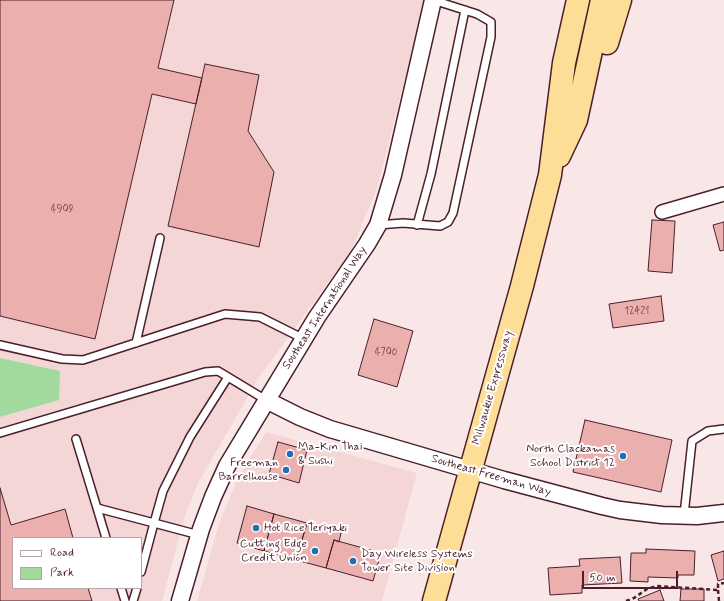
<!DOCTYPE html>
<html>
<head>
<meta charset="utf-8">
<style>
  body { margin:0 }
  #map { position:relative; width:724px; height:601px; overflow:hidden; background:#f9e7e7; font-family:Mynerve,sans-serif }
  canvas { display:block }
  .legend { position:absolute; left:12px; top:537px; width:130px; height:52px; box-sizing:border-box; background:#fff; border:1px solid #b7a5aa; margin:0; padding:5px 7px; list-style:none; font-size:12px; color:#4a1f2b }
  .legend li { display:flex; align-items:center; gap:8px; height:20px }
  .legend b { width:20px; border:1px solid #b7a5aa }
  .scale { position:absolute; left:582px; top:571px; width:96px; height:18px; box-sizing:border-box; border:2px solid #4a1f2b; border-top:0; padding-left:5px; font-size:12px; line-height:14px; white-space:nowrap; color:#4a1f2b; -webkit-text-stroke:3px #fff; paint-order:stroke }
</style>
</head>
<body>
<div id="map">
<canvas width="724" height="601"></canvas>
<ul class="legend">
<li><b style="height:5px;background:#fff"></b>Road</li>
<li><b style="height:11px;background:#a2d99d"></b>Park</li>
</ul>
<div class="scale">50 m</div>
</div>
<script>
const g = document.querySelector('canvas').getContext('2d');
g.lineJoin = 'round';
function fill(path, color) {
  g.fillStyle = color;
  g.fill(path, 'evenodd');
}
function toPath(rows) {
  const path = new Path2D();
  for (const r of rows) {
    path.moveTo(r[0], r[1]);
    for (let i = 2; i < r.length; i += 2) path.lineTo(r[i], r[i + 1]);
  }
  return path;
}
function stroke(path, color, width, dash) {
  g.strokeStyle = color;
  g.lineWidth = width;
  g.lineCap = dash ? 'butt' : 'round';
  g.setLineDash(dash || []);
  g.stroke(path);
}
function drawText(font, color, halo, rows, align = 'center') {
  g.font = font + ' Mynerve,sans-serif';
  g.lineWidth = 4;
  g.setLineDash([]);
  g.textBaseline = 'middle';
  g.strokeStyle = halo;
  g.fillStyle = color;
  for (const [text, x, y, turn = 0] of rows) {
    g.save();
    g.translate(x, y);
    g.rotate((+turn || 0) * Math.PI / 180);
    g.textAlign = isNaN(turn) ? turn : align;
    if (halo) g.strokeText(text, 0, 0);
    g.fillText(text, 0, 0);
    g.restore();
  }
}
const built = toPath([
  [0,0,425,0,377,188,351,251,260,376,198,483,184,519,162,601,0,601,0,417,58,400,59,371,0,358],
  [13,538,141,538,141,588,13,588],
  [266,432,417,473,382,601,197,601,219,524,238,478]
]);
const green = toPath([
  [0,358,60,371,59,400,0,417]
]);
const building = toPath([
  [0,0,174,0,158,68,202,78,196,104,152,94,95,339,0,316,0,0],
  [205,64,259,75,248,131,274,172,259,247,168,226,205,64],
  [652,220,675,221,672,273,648,271,652,220],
  [724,222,724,250,720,251,713,225,724,222],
  [661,296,664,321,613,328,609,304,661,296],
  [374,319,413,331,397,387,358,375,374,319],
  [585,420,672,440,661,492,573,472,585,420],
  [278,442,307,450,299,483,269,474,278,442],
  [0,488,11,525,65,509,73,538,13,538,13,588,88,588,92,601,0,601,0,488],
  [247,506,274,514,264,551,237,543,247,506],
  [274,514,307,523,296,560,264,551,274,514],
  [307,523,341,533,339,542,334,540,326,568,296,560,307,523],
  [334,540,381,553,373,581,326,568,334,540],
  [646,549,695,551,694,575,678,575,678,578,648,577,648,582,630,581,631,553,646,553,646,549],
  [724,551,724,579,718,581,711,555,724,551],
  [620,557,622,583,582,585,582,593,550,595,548,568,580,566,579,559,620,557],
  [681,589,704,589,704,601,680,601,681,589],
  [660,590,664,601,639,601,638,599,660,590]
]);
const path = toPath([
  [718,590,719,601],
  [626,601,634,598,647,589,657,586,718,590,718,584,724,583]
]);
const service = toPath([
  [378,225,403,223,440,226,448,222,453,213,491,37,491,22,477,14,433,0],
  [417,225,431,174,465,10],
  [136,343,160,238],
  [0,345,62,359,83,360,225,314,260,317,304,339],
  [0,433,205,372,218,371,228,377],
  [76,439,97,508],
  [684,515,692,441,708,431,724,429],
  [106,538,97,508,154,523,163,491,190,437,228,377,266,400],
  [141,572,154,523,199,535],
  [121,588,125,601],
  [133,601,137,588]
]);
const minor = toPath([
  [662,212,724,194]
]);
const tertiary = toPath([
  [266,400,300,417,330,429,504,480,602,506,620,510,662,515,697,516,724,513],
  [180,601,201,529,213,497,227,466,317,317,367,244,378,225,393,175,433,0]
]);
const trunk = toPath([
  [607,43,620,0],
  [559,156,576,120,602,0],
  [434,601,522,286,550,175,564,63,578,0]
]);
const markers = [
  [290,454,4,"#1f6fb2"],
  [623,456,4,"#1f6fb2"],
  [286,470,4,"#1f6fb2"],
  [256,528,4,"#1f6fb2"],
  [315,551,4,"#1f6fb2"],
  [353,561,4,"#1f6fb2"]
];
const numberNames = [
  ["4909",62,210],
  ["12421",637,312],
  ["4700",386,353]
];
const streetNames = [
  ["Southeast International Way",325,308,-57],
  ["Milwaukie Expressway",493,388,-74],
  ["Southeast Freeman Way",491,476,16]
];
const poiNames = [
  ["Ma-Kin Thai",298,447],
  ["& Sushi",298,461],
  ["North Clackamas",615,449,"right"],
  ["School District 12",615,463,"right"],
  ["Freeman",278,463,"right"],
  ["Barrelhouse",278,477,"right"],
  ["Hot Rice Teriyaki",264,528],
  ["Cutting Edge",307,544,"right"],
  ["Credit Union",307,558,"right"],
  ["Day Wireless Systems",361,554],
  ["Tower Site Division",361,568]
];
fill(built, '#f5d6d6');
fill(green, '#a2d99d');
fill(building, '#ebafae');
stroke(building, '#4a1f2b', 1);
stroke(service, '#4a1f2b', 10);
stroke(minor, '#4a1f2b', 16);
stroke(tertiary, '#4a1f2b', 19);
stroke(trunk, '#4a1f2b', 25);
stroke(path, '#4a1f2b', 2.5, [4, 3]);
stroke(service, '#fff', 7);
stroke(minor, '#fff', 13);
stroke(tertiary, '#fff', 16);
stroke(trunk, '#fedd96', 22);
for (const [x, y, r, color] of markers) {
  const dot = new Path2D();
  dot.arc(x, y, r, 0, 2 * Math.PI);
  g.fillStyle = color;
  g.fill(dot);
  stroke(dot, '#fff', 1.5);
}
drawText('10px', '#72434c', null, numberNames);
drawText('12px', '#4a1f2b', '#fff', streetNames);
drawText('12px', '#4a1f2b', '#fff', poiNames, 'left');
</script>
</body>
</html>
